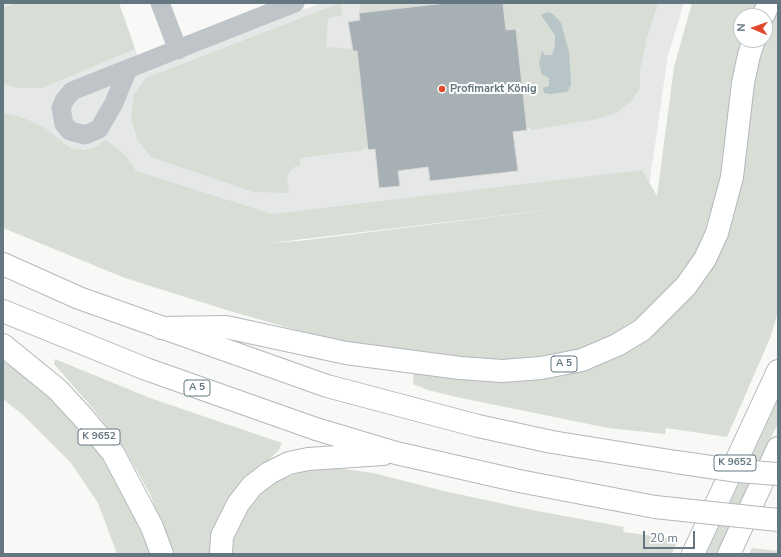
<!DOCTYPE html>
<html>
<head>
<meta charset="utf-8">
<style>
  body { margin:0 }
  #map { position:relative; width:781px; height:557px; overflow:hidden; background:#f8f8f6; font-family:"Nunito Sans",sans-serif }
  canvas { display:block }
  .frame { position:absolute; inset:0; border:4px solid #647680; pointer-events:none }
  .north { position:absolute; left:733px; top:8px; width:40px; height:40px; box-sizing:border-box; background:#fff; border:1px solid #c1c8cc; border-radius:50%; rotate:272deg; font-size:11px; font-weight:700; line-height:16px; text-align:center; color:#647680 }
  .north::after { content:''; display:block; margin:auto; width:14px; height:18px; background:#e14a2d; clip-path:polygon(50% 0,100% 100%,50% 72%,0 100%) }
  .scale { position:absolute; left:643px; top:531px; width:52px; height:18px; box-sizing:border-box; border:2px solid #647680; border-top:0; padding-left:5px; font-size:12px; line-height:14px; white-space:nowrap; color:#647680; -webkit-text-stroke:3px #fff; paint-order:stroke }
</style>
</head>
<body>
<div id="map">
<canvas width="781" height="557"></canvas>
<div class="frame"></div>
<div class="north">N</div>
<div class="scale">20 m</div>
</div>
<script>
const g = document.querySelector('canvas').getContext('2d');
g.lineJoin = 'round';
function fill(path, color) {
  g.fillStyle = color;
  g.fill(path, 'evenodd');
}
function toPath(rows) {
  const path = new Path2D();
  for (const r of rows) {
    path.moveTo(r[0], r[1]);
    for (let i = 2; i < r.length; i += 2) path.lineTo(r[i], r[i + 1]);
  }
  return path;
}
function stroke(path, color, width, dash) {
  g.strokeStyle = color;
  g.lineWidth = width;
  g.lineCap = dash ? 'butt' : 'round';
  g.setLineDash(dash || []);
  g.stroke(path);
}
function drawText(font, color, halo, rows, align = 'center') {
  g.font = font + ' "Nunito Sans",sans-serif';
  g.lineWidth = 4;
  g.setLineDash([]);
  g.textBaseline = 'middle';
  g.strokeStyle = halo;
  g.fillStyle = color;
  for (const [text, x, y, turn = 0] of rows) {
    g.save();
    g.translate(x, y);
    g.rotate((+turn || 0) * Math.PI / 180);
    g.textAlign = isNaN(turn) ? turn : align;
    if (halo) g.strokeText(text, 0, 0);
    g.fillText(text, 0, 0);
    g.restore();
  }
}
const built = toPath([
  [3,3,119,3,143,71,321,3,684,3,668,55,649,186,259,236,3,165]
]);
const green = toPath([
  [17,3,119,3,135,49,42,88,20,88,3,84,3,8],
  [340,3,343,15,328,18,326,47,353,49,353,51,357,51,368,147,363,148,363,150,300,158,300,166,294,167,287,175,289,193,253,192,151,157,138,141,131,119,134,94,146,78],
  [360,3,428,3,428,5,359,13],
  [503,3,658,3,647,37,640,71,640,88,632,100,616,113,597,119,531,130,530,127,527,127,516,31,519,31,519,29,506,30],
  [547,25,569,52,550,94,549,78,542,51,545,55,552,55,555,45,555,35],
  [692,3,759,3,753,16,741,16,741,40,744,40,723,177,701,247,684,275,635,323,606,339,578,350,548,358,498,361,350,345,233,312,125,278,3,228,3,113,18,116,33,122,45,128,70,148,83,150,94,148,106,140,125,155,136,171,272,214,642,170,657,196,674,67],
  [565,208,299,241,270,243],
  [778,3,778,311,771,336,727,437,666,428,665,434,608,428,461,398,428,390,413,384,414,372,566,371,702,281,760,40,765,40,765,26],
  [55,359,150,398,282,443,279,450,238,489,212,554,172,554,150,494,125,450,90,405,54,364],
  [3,361,29,379,66,412,94,447,113,472,138,521,150,554,117,554,98,503,71,463,23,415,3,399],
  [778,399,777,425,717,554,706,554],
  [331,467,373,473,444,491,532,510,624,527,623,532,678,539,672,554,228,554,239,517,262,491,276,482,305,470],
  [752,548,778,551,778,554,749,554]
]);
const water = toPath([
  [547,12,553,14,561,23,569,52,571,85,567,92,550,94,544,93,543,88,549,86,549,78,542,75,539,63,542,51,545,55,552,55,555,45,555,35,541,15]
]);
const building = toPath([
  [446,3,503,3,506,30,516,29,527,130,513,132,518,171,430,181,428,167,398,171,400,186,379,188,375,149,368,150,357,51,353,51,348,22,360,20,359,13,446,3]
]);
const street = toPath([
  [160,3,178,50],
  [128,69,114,103,99,129,85,135,70,131,64,124,61,108,64,101,72,91,92,83,295,3]
]);
const highway = toPath([
  [763,16,769,3],
  [3,264,79,298,327,386,478,426,552,442,676,462],
  [3,311,146,369,316,429,396,453,519,481,655,507],
  [161,328,226,327,346,353,460,368,502,371,541,368,582,360,617,345,642,330,686,286,705,259,717,233,732,177,743,83,749,55,754,40],
  [3,345,57,389,82,416,113,453,152,527,162,554],
  [221,554,222,536,238,504,252,486,269,473,289,463,308,459,383,454],
  [693,554,778,371],
  [729,554,778,448]
]);
const highwayBridge = toPath([
  [676,462,738,471,778,474],
  [655,507,778,520]
]);
const markers = [
  [442,89,4,"#e14a2d"]
];
const shields = [
  [564,364,26],
  [197,388,26],
  [99,437,42],
  [735,463,42]
];
const shieldNames = [
  ["A 5",564,364],
  ["A 5",197,388],
  ["K 9652",99,437],
  ["K 9652",735,463]
];
const poiNames = [
  ["Profimarkt König",450,89]
];
fill(built, '#e6e8e7');
fill(green, '#d8ddd5');
fill(water, '#b7c5c8');
fill(building, '#a6b0b5');
stroke(building, '#dadad8', 1);
stroke(highway, '#b3b8bb', 24);
stroke(street, '#bfc4c8', 19);
stroke(highway, '#fff', 22);
stroke(highwayBridge, '#b3b8bb', 24, []);
stroke(highwayBridge, '#fff', 22);
for (const [x, y, r, color] of markers) {
  const dot = new Path2D();
  dot.arc(x, y, r, 0, 2 * Math.PI);
  g.fillStyle = color;
  g.fill(dot);
  stroke(dot, '#fff', 1.5);
}
for (const [x, y, w] of shields) {
  const box = new Path2D();
  box.roundRect(x - w / 2, y - 8, w, 16, 3);
  g.fillStyle = '#fff';
  g.fill(box);
  stroke(box, '#647680', 1);
}
drawText('bold 10px', '#647680', null, shieldNames);
drawText('bold 11px', '#647680', '#fff', poiNames, 'left');
</script>
</body>
</html>
